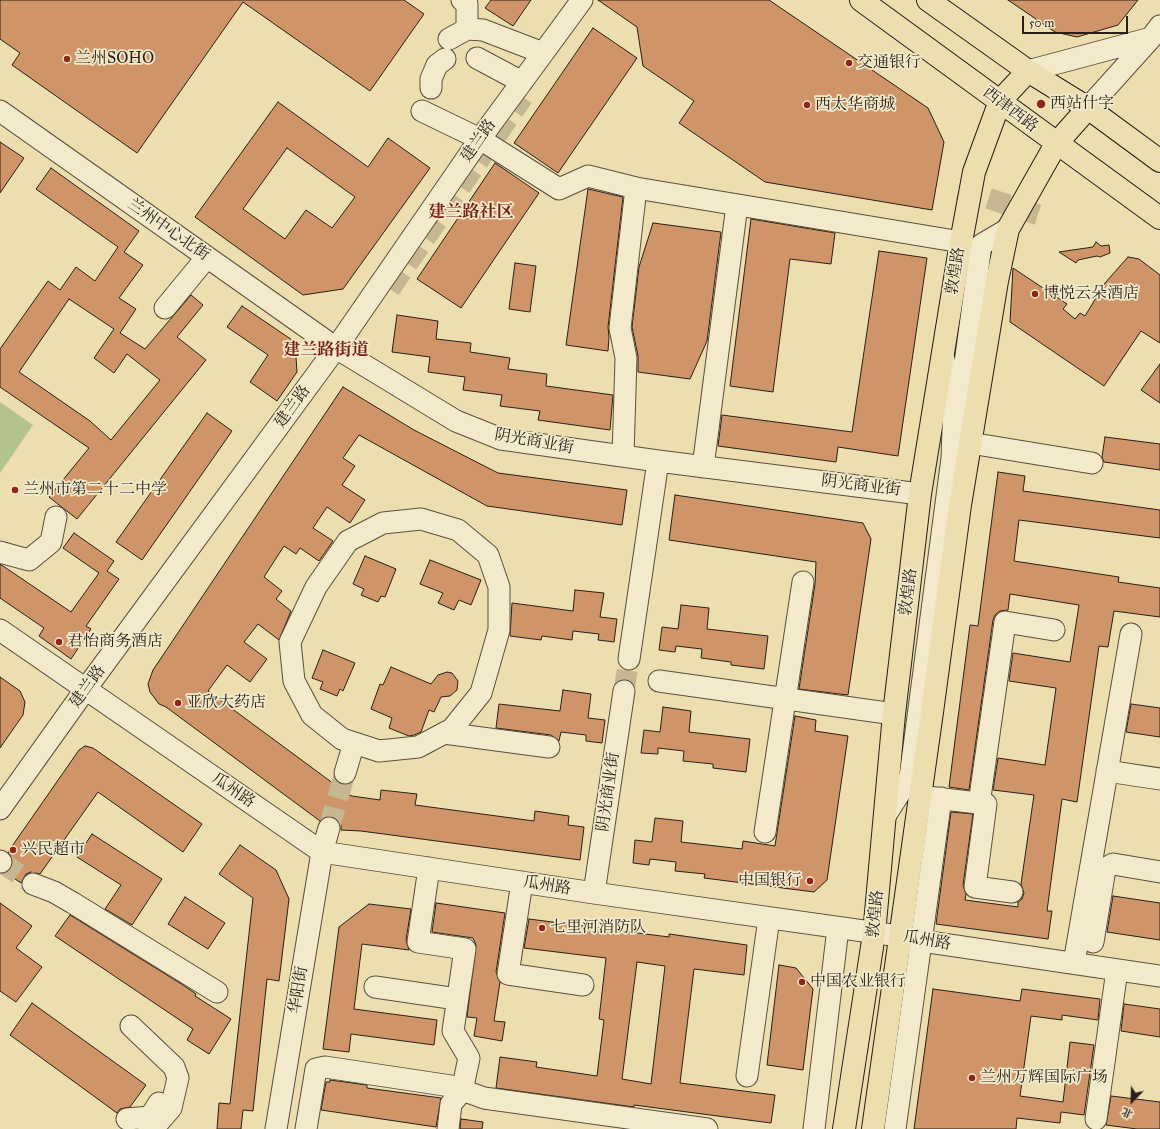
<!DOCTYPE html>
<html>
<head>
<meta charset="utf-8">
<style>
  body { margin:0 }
  #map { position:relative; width:1160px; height:1129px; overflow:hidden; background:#ecdeaf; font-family:"IM FELL Great Primer","Noto Serif SC",serif }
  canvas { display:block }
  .north { position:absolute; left:1112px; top:1081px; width:40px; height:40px; -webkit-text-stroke:3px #f3eacb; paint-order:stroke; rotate:203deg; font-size:11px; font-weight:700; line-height:16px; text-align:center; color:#291e18 }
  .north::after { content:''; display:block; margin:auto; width:14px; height:18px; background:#291e18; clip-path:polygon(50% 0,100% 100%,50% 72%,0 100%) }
  .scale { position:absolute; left:1022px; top:16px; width:106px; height:18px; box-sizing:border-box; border:2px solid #291e18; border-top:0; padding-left:5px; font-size:12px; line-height:14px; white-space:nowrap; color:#291e18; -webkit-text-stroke:3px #f3eacb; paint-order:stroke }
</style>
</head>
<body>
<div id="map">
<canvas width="1160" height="1129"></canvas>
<div class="north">北</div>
<div class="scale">50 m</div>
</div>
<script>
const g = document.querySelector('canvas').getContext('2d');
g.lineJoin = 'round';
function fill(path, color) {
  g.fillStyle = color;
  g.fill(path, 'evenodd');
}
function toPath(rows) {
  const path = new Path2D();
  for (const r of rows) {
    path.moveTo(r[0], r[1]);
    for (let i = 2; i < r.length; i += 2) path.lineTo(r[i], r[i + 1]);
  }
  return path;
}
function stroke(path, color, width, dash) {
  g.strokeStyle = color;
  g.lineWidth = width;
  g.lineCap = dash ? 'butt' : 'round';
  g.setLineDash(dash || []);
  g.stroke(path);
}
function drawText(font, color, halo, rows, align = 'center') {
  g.font = font + ' "IM FELL Great Primer","Noto Serif SC",serif';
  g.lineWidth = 3.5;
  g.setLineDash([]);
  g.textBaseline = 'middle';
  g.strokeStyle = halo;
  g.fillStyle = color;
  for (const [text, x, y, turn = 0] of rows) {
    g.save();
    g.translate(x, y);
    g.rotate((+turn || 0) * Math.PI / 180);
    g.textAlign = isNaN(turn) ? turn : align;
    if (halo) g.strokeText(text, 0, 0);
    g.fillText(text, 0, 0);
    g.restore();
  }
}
const green = toPath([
  [0,402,33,425,0,473]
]);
const building = toPath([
  [0,0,404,0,424,14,370,91,243,2,137,153,12,65,20,53,0,39,0,0],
  [491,0,531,0,513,26,485,8,491,0],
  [598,0,769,0,928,108,944,142,932,210,765,182,679,123,694,101,643,66,637,27,598,0],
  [1008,0,1138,0,1118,25,1077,37,1055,32,1008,0],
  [593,28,637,58,558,173,514,143,593,28],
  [278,102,368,167,388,138,430,168,343,289,303,295,195,217,278,102],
  [287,148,355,197,332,228,306,210,285,239,243,209,287,148],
  [0,142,24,158,0,193,0,142],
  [495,163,539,193,461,308,417,279,495,163],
  [51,168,139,231,124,252,143,265,119,298,136,309,120,333,145,349,191,295,203,305,177,337,206,360,77,519,49,497,89,448,0,387,0,349,48,281,60,290,76,267,95,281,118,247,36,189,51,168],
  [69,299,114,329,94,358,114,373,127,354,160,380,111,440,90,421,19,372,69,299],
  [588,189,623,197,608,327,609,337,608,351,566,345,588,189],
  [751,219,835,233,831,264,790,259,773,392,730,386,751,219],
  [653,223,721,232,707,341,690,379,638,372,638,356,632,327,639,267,653,223],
  [1096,242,1101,246,1109,245,1110,253,1100,257,1097,256,1078,260,1076,263,1059,252,1093,247,1096,242],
  [879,251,927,258,898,456,838,447,836,462,718,446,722,415,852,432,879,251],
  [1128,257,1139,259,1160,275,1160,343,1141,331,1104,386,1010,322,1013,268,1067,304,1063,309,1075,319,1080,313,1085,316,1105,283,1128,257],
  [515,263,536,266,530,312,509,309,515,263],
  [242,306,295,342,297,372,277,401,250,382,268,355,227,327,242,306],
  [397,315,438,321,436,339,471,343,470,352,510,358,508,369,547,374,546,386,613,395,610,430,538,420,540,411,500,406,502,395,463,390,465,377,428,372,430,357,392,352,397,315],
  [1160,364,1160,403,1141,390,1160,364],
  [343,387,414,430,498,473,627,490,622,525,487,506,359,435,343,458,355,466,342,485,365,500,350,523,327,507,313,528,333,541,319,561,300,548,296,554,284,546,264,577,282,591,276,599,291,611,279,640,258,624,244,642,267,659,250,682,227,665,208,691,330,781,340,791,352,796,380,800,381,790,417,794,415,805,534,821,535,811,569,816,568,825,584,827,580,860,361,831,341,830,341,825,337,819,332,816,327,816,320,821,166,707,159,704,150,692,148,684,153,670,343,387],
  [207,413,232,431,142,560,116,542,207,413],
  [1105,437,1160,444,1160,470,1104,462,1102,457,1105,437],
  [998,472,1025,476,1023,491,1160,510,1160,538,1019,520,1014,561,1119,577,1118,582,1160,588,1160,617,1114,611,1108,647,1099,646,1077,802,1062,799,1047,911,1052,911,1048,939,936,924,951,812,973,814,963,885,966,894,965,900,1018,907,1018,902,1022,899,1024,893,1021,884,1034,795,993,790,998,758,1045,765,1056,688,1009,681,1013,653,1070,662,1079,605,1010,594,1008,610,1000,611,995,615,993,620,969,790,949,787,970,625,978,626,998,472],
  [675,495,863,523,871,539,848,695,799,689,815,584,816,562,669,540,675,495],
  [74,533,114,561,107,571,119,579,86,626,91,629,71,659,39,636,44,628,0,598,0,564,71,612,99,573,63,548,74,533],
  [365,556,396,569,385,597,381,596,378,602,361,595,364,589,353,584,365,556],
  [430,560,481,580,471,605,459,600,454,610,438,603,443,593,420,584,430,560],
  [575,590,604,593,600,617,617,619,614,642,598,640,599,634,573,631,572,640,542,636,541,640,510,636,512,603,573,611,575,590],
  [681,605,709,608,707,629,768,636,764,669,731,665,731,662,701,658,702,649,676,646,675,652,659,650,662,627,678,629,681,605],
  [323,650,355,663,343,691,340,689,337,696,320,689,323,682,312,678,323,650],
  [391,667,431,684,438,675,447,672,452,673,458,681,457,690,450,696,441,697,434,712,429,710,421,732,414,735,409,736,389,728,392,718,371,709,380,684,383,685,391,667],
  [0,677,20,691,25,702,23,715,0,748,0,677],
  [563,690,591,694,588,718,605,720,602,743,586,741,586,735,561,732,559,741,551,735,496,728,499,704,560,711,563,690],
  [1131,704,1160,708,1160,737,1126,732,1131,704],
  [663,707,691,711,689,732,750,739,746,772,713,768,713,764,683,761,684,751,658,748,658,754,641,753,644,730,660,732,663,707],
  [795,716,816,720,815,731,848,736,827,880,814,892,704,878,705,874,675,871,676,862,650,859,649,865,633,863,635,840,652,842,655,818,683,821,681,842,742,849,743,841,775,846,795,716],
  [85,746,93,748,202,824,183,852,98,792,40,874,31,872,26,874,21,883,6,873,13,865,12,859,8,852,79,750,85,746],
  [92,834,162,879,132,925,105,909,121,885,77,857,92,834],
  [240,845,276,870,289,899,279,981,267,979,253,1111,243,1110,241,1129,217,1129,219,1103,230,1104,253,898,219,874,240,845],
  [1113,896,1160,903,1160,940,1107,932,1113,896],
  [185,897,225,923,208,949,168,924,185,897],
  [0,903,32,926,16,948,42,967,16,1002,0,991,0,903],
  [436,903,505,913,496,972,500,982,494,1021,505,1022,502,1041,474,1036,477,1018,467,1017,476,945,473,938,432,932,436,903],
  [369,904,411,909,406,940,409,950,362,944,354,1009,437,1020,434,1045,351,1034,349,1052,323,1049,339,927,369,904],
  [70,915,183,985,196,994,195,996,231,1019,209,1054,187,1040,193,1029,55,936,70,915],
  [529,919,669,937,669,934,747,945,744,975,694,969,680,1083,775,1095,771,1123,634,1105,634,1107,496,1088,500,1057,537,1062,536,1067,597,1076,604,1020,599,1019,606,958,524,948,529,919],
  [637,962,665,966,651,1084,622,1079,637,962],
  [779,965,796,968,813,989,803,1070,767,1065,779,965],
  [933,989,1020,1001,1022,989,1100,999,1098,1020,1062,1015,1062,1020,1031,1016,1020,1096,1063,1102,1070,1042,1094,1045,1084,1115,1061,1112,1060,1123,1017,1118,1016,1129,914,1129,933,989],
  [32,1003,146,1085,130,1107,120,1109,117,1113,10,1035,32,1003],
  [1124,1004,1160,1009,1160,1037,1121,1031,1124,1004],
  [330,1080,367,1085,367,1088,441,1098,436,1127,321,1110,326,1082,330,1082,330,1080],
  [1111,1096,1160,1102,1160,1129,1137,1129,1106,1125,1111,1096],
  [461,1119,483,1122,482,1129,460,1129,461,1119]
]);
const minorTunnel = toPath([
  [959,189,1042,216],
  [390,289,523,97],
  [624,691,629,659],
  [329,828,345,773],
  [1,862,33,884]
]);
const minor = toPath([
  [462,0,467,4,467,29],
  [449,39,467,29,483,30,543,53],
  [477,58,522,82],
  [1028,71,1151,38],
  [431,88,431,79,437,65,445,59],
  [1088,108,1151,38,1160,26],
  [0,111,336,348,456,421,501,439,658,461,920,494],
  [422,111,480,139,559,189,588,176,636,188,961,242],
  [165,308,207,257],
  [963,404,961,393,981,245,1008,229],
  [970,443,1092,463],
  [623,456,626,358,620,328,636,188],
  [703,467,737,205],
  [421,519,458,530,488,555,499,587,499,630,481,693,452,729,418,747,379,751,342,739,312,715,294,681,290,642,316,587,348,541,383,523,421,519],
  [0,552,29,560,51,542,56,517],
  [0,630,322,852,594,893,899,936,922,941,1160,976],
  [629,659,658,461],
  [659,681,894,714],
  [444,733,549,747],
  [1107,771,1160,779],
  [345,773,354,743],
  [927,797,986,804,975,887,1012,892],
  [979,804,1005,622,1054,630],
  [0,809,85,690,336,348,480,139,582,0],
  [885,816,910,777,952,458,954,400,943,356],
  [765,832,803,582],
  [0,861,1,862],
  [429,868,418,942,465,949,453,1031,469,1058,462,1091,451,1104,448,1129],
  [522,882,508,974,583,985],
  [33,884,54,892,73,903,217,992],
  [594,893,624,691],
  [1093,942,1105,869,1113,864,1160,872],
  [1074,963,1131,634],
  [375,987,457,999],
  [131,1026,174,1067,178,1078,171,1108,158,1123,149,1129],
  [747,1076,769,918],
  [127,1119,150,1117,159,1103],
  [1096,1119,1117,970],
  [276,1129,322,852,329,828],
  [306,1129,316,1069,325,1067,451,1086,484,1098,707,1129],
  [814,1129,838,928],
  [895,1129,941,798]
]);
const major = toPath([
  [861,0,1160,218],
  [928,0,1028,71,1088,108,1160,161],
  [844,1129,874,934,894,714,920,494,961,242,974,172,1000,101,1028,71],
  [873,1129,932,712,960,505,997,281,1008,229,1056,144,1088,108]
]);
const markers = [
  [67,59,4,"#8f2418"],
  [849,63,4,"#8f2418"],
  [1041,104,5,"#8f2418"],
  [807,105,4,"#8f2418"],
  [1035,294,4,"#8f2418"],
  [15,490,4,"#8f2418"],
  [59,642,4,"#8f2418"],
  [178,703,4,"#8f2418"],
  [13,850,4,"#8f2418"],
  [810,881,4,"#8f2418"],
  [542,928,4,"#8f2418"],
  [802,982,4,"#8f2418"],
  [972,1078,4,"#8f2418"]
];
const poiNames = [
  ["兰州SOHO",75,59],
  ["交通银行",857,63],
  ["西站什字",1050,104],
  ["西太华商城",815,105],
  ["博悦云朵酒店",1043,294],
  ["兰州市第二十二中学",23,490],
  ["君怡商务酒店",67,642],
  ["亚欣大药店",186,703],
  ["兴民超市",21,850],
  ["中国银行",802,881,"right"],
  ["七里河消防队",550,928],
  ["中国农业银行",810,982],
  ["兰州万辉国际广场",980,1078]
];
const streetNames = [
  ["西津西路",1010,110,37],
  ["建兰路",479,141,-55],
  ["兰州中心北街",168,230,35],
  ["敦煌路",956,271,-81],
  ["建兰路",293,407,-54],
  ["阴光商业街",534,442,10],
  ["阴光商业街",861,486,7],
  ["敦煌路",909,592,-83],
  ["建兰路",88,687,-54],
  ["瓜州路",233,791,34],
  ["阴光商业街",609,792,-82],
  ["瓜州路",547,886,9],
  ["敦煌路",876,914,-84],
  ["瓜州路",927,941,10],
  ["华阳街",299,990,-81]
];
const neighbourhoodNames = [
  ["建兰路社区",471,213],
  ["建兰路街道",326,351]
];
fill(green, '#b4c28d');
fill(building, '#cf9568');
stroke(building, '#291e18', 1);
stroke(minorTunnel, '#c5b891', 21, [21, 10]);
stroke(minor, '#5a4e3e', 23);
stroke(major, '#291e18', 24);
stroke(minor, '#f3eacb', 21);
stroke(major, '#ecdeaf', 22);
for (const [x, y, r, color] of markers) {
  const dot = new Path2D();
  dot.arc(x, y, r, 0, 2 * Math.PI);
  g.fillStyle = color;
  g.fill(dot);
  stroke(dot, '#f3eacb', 1.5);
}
drawText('16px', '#291e18', '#f3eacb', poiNames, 'left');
drawText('16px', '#291e18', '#f3eacb', streetNames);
drawText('bold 17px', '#7a1f14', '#f3eacb', neighbourhoodNames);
</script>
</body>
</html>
